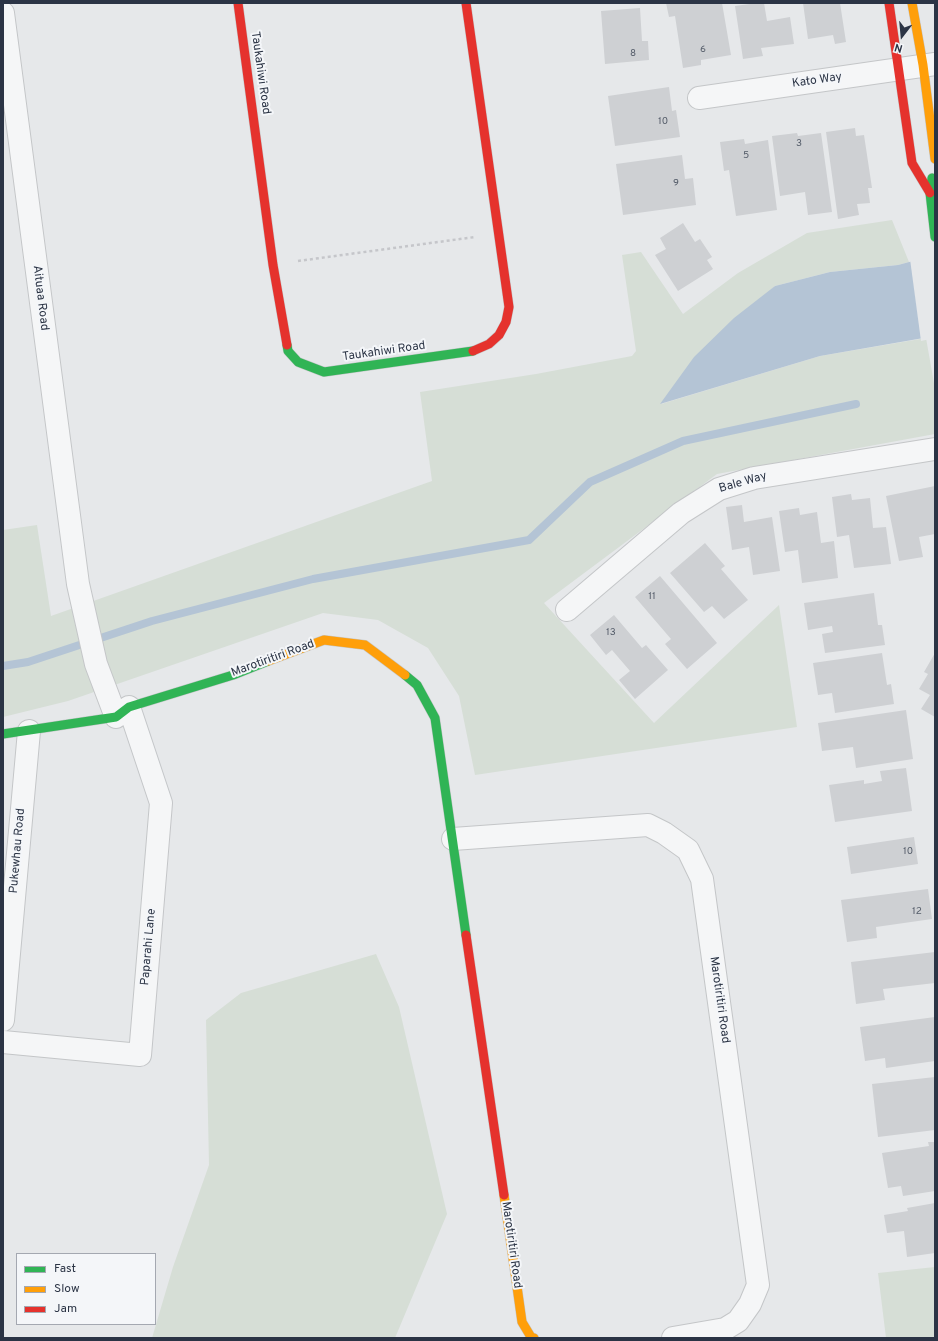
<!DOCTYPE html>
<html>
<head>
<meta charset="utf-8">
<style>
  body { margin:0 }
  #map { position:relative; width:938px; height:1341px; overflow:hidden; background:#e6e8ea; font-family:Overpass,sans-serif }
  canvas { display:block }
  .frame { position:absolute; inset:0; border:4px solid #2b3445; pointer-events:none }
  .legend { position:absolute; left:16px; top:1253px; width:140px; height:72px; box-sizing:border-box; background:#f4f6f9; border:1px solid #a4a8b1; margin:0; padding:5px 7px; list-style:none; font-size:12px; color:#2b3445 }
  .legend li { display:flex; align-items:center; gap:8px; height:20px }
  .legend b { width:20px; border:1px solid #a4a8b1 }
  .north { position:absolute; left:882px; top:16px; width:40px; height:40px; -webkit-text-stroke:3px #f4f6f9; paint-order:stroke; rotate:196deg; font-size:11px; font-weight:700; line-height:16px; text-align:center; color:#2b3445 }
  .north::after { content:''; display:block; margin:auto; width:14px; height:18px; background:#2b3445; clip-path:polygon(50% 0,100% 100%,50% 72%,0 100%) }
</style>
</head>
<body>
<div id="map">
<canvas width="938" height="1341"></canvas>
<div class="frame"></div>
<ul class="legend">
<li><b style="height:5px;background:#30b455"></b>Fast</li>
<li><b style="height:5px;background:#ff9f0a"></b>Slow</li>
<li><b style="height:5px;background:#e5322d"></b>Jam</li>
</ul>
<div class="north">N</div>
</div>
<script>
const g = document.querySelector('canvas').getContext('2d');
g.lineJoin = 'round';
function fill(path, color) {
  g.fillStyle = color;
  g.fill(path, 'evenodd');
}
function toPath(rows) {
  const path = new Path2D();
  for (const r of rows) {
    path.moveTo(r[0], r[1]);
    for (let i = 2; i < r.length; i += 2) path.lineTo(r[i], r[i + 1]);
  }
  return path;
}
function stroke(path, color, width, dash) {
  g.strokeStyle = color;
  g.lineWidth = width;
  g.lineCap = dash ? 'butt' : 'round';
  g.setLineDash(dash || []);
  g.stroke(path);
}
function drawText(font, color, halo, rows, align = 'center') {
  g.font = font + ' Overpass,sans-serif';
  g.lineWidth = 4;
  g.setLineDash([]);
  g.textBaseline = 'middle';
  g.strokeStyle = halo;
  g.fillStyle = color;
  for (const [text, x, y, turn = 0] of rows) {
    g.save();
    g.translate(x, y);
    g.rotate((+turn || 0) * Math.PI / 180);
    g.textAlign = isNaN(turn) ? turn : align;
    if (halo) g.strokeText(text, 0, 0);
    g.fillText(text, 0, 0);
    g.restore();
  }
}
const green = toPath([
  [892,220,909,262,898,265,830,272,775,286,661,404,820,356,926,338,935,389,935,434,717,474,544,603,654,723,779,605,797,727,475,775,459,696,428,648,378,620,323,613,68,701,3,717,3,530,37,525,51,616,432,481,420,392,536,374,632,356,636,351,622,255,641,252,683,314,738,273,807,233],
  [376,954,399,1007,447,1214,395,1338,152,1338,173,1267,209,1165,206,1020,241,993],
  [935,1267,935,1338,886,1338,878,1273]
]);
const water = toPath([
  [935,255,935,336,820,356,660,404,694,357,734,318,775,286,830,272,898,265]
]);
const pier = toPath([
  [935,253,935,338,921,341,910,259]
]);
const stream = toPath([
  [3,666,28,662,152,621,313,579,529,540,590,482,683,441,856,404]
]);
const building = toPath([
  [666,3,722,3,731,55,701,60,701,65,683,68,675,16,669,17],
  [757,3,764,3,767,21,790,17,794,44,761,48,763,56,743,59,735,6],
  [803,3,840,3,846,42,835,44,833,35,808,39],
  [640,8,642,41,648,41,649,60,605,64,601,11],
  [669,87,672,111,676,110,680,137,615,146,608,96],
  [855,128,856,136,864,135,872,188,868,188,870,203,857,204,859,215,838,219,826,132],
  [797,133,798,136,821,133,832,212,808,215,805,192,780,196,772,136],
  [744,139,745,144,768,140,777,210,736,216,729,170,724,171,720,142],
  [682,155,685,179,693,178,696,205,623,215,616,164],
  [683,223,695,242,700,239,712,257,707,260,713,269,678,291,655,255,666,249,660,238],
  [935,486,935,534,919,537,923,557,899,561,886,496],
  [851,494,852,500,870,498,873,528,886,527,891,564,854,568,849,535,837,537,832,497],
  [742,505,744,522,772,517,780,571,753,575,749,547,732,550,726,507],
  [799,508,800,515,817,512,821,543,834,541,838,578,802,583,798,550,785,552,779,511],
  [705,543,725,566,721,569,748,600,724,619,712,606,704,612,670,573],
  [660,576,717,643,687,669,665,644,671,639,635,597],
  [874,593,878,625,882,625,885,645,825,653,822,634,833,632,832,626,808,630,804,603],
  [614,615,642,648,646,645,668,670,635,699,619,680,630,671,612,650,606,655,590,635],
  [882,653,887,685,891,684,894,704,835,713,832,693,818,695,813,663],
  [935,653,935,717,921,709,930,695,919,689,928,674,924,672],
  [906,710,913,759,856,768,853,747,822,751,818,723],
  [906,768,912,811,835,822,829,785,864,780,864,784,882,781,880,771],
  [914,837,918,864,851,874,847,847],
  [928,889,932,919,876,927,877,938,847,942,841,900],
  [935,952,935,983,883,989,885,1000,856,1004,851,962],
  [935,1017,935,1061,886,1068,885,1058,865,1061,860,1027],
  [935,1077,935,1130,878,1137,872,1084],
  [928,1142,935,1142,935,1191,903,1196,901,1186,888,1188,882,1153,929,1146],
  [935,1203,935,1253,907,1257,904,1231,887,1233,884,1215,908,1211,907,1208]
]);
const path = toPath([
  [298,261,475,237]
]);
const street = toPath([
  [3,13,78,584,96,664,116,717],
  [699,98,935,64],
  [567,610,681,513,719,489,754,478,935,449],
  [453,839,648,825,664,833,688,850,702,879,758,1285,750,1304,738,1321,725,1329,673,1338],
  [3,1020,29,731],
  [3,1042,140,1055,161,803,129,707]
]);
const fast = toPath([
  [932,178,930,193,935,237],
  [287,345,288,351,298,362,324,372,473,351],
  [405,675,417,685,435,718,466,935],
  [3,734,116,717,129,707,233,675,268,661]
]);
const slow = toPath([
  [912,3,923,65,935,159],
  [268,661,324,640,365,645,405,675],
  [504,1195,522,1322,531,1337,534,1338]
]);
const jam = toPath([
  [238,3,273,265,287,345],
  [466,3,509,307,506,322,499,335,489,344,473,351],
  [889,3,912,163,930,193],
  [466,935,504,1195]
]);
const numberNames = [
  ["6",703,50],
  ["8",633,54],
  ["10",663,122],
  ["3",799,144],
  ["5",746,156],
  ["9",676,184],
  ["11",652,597],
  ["13",611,633],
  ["10",908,852],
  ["12",917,912]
];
const streetNames = [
  ["Taukahiwi Road",260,73,82],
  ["Kato Way",817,81,-8],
  ["Aituaa Road",40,298,83],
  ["Taukahiwi Road",384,352,-8],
  ["Bale Way",743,483,-16],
  ["Marotiritiri Road",273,659,-20],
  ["Pukewhau Road",18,851,-85],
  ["Paparahi Lane",149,947,-85],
  ["Marotiritiri Road",719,1000,82],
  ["Marotiritiri Road",511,1245,82]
];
fill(green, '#d6ded6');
fill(water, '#b4c4d5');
fill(pier, '#e6e8ea');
stroke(stream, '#b4c4d5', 8);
fill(building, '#ced0d3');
stroke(street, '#c4c6c8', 24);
stroke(fast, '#c4c6c8', 10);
stroke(slow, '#c4c6c8', 10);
stroke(jam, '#c4c6c8', 10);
stroke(path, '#c5c6ca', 2.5, [3, 3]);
stroke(street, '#f5f6f7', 22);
stroke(fast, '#30b455', 9);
stroke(slow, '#ff9f0a', 9);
stroke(jam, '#e5322d', 9);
drawText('10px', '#545c69', null, numberNames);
drawText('12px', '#2b3445', '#f4f6f9', streetNames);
</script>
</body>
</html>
